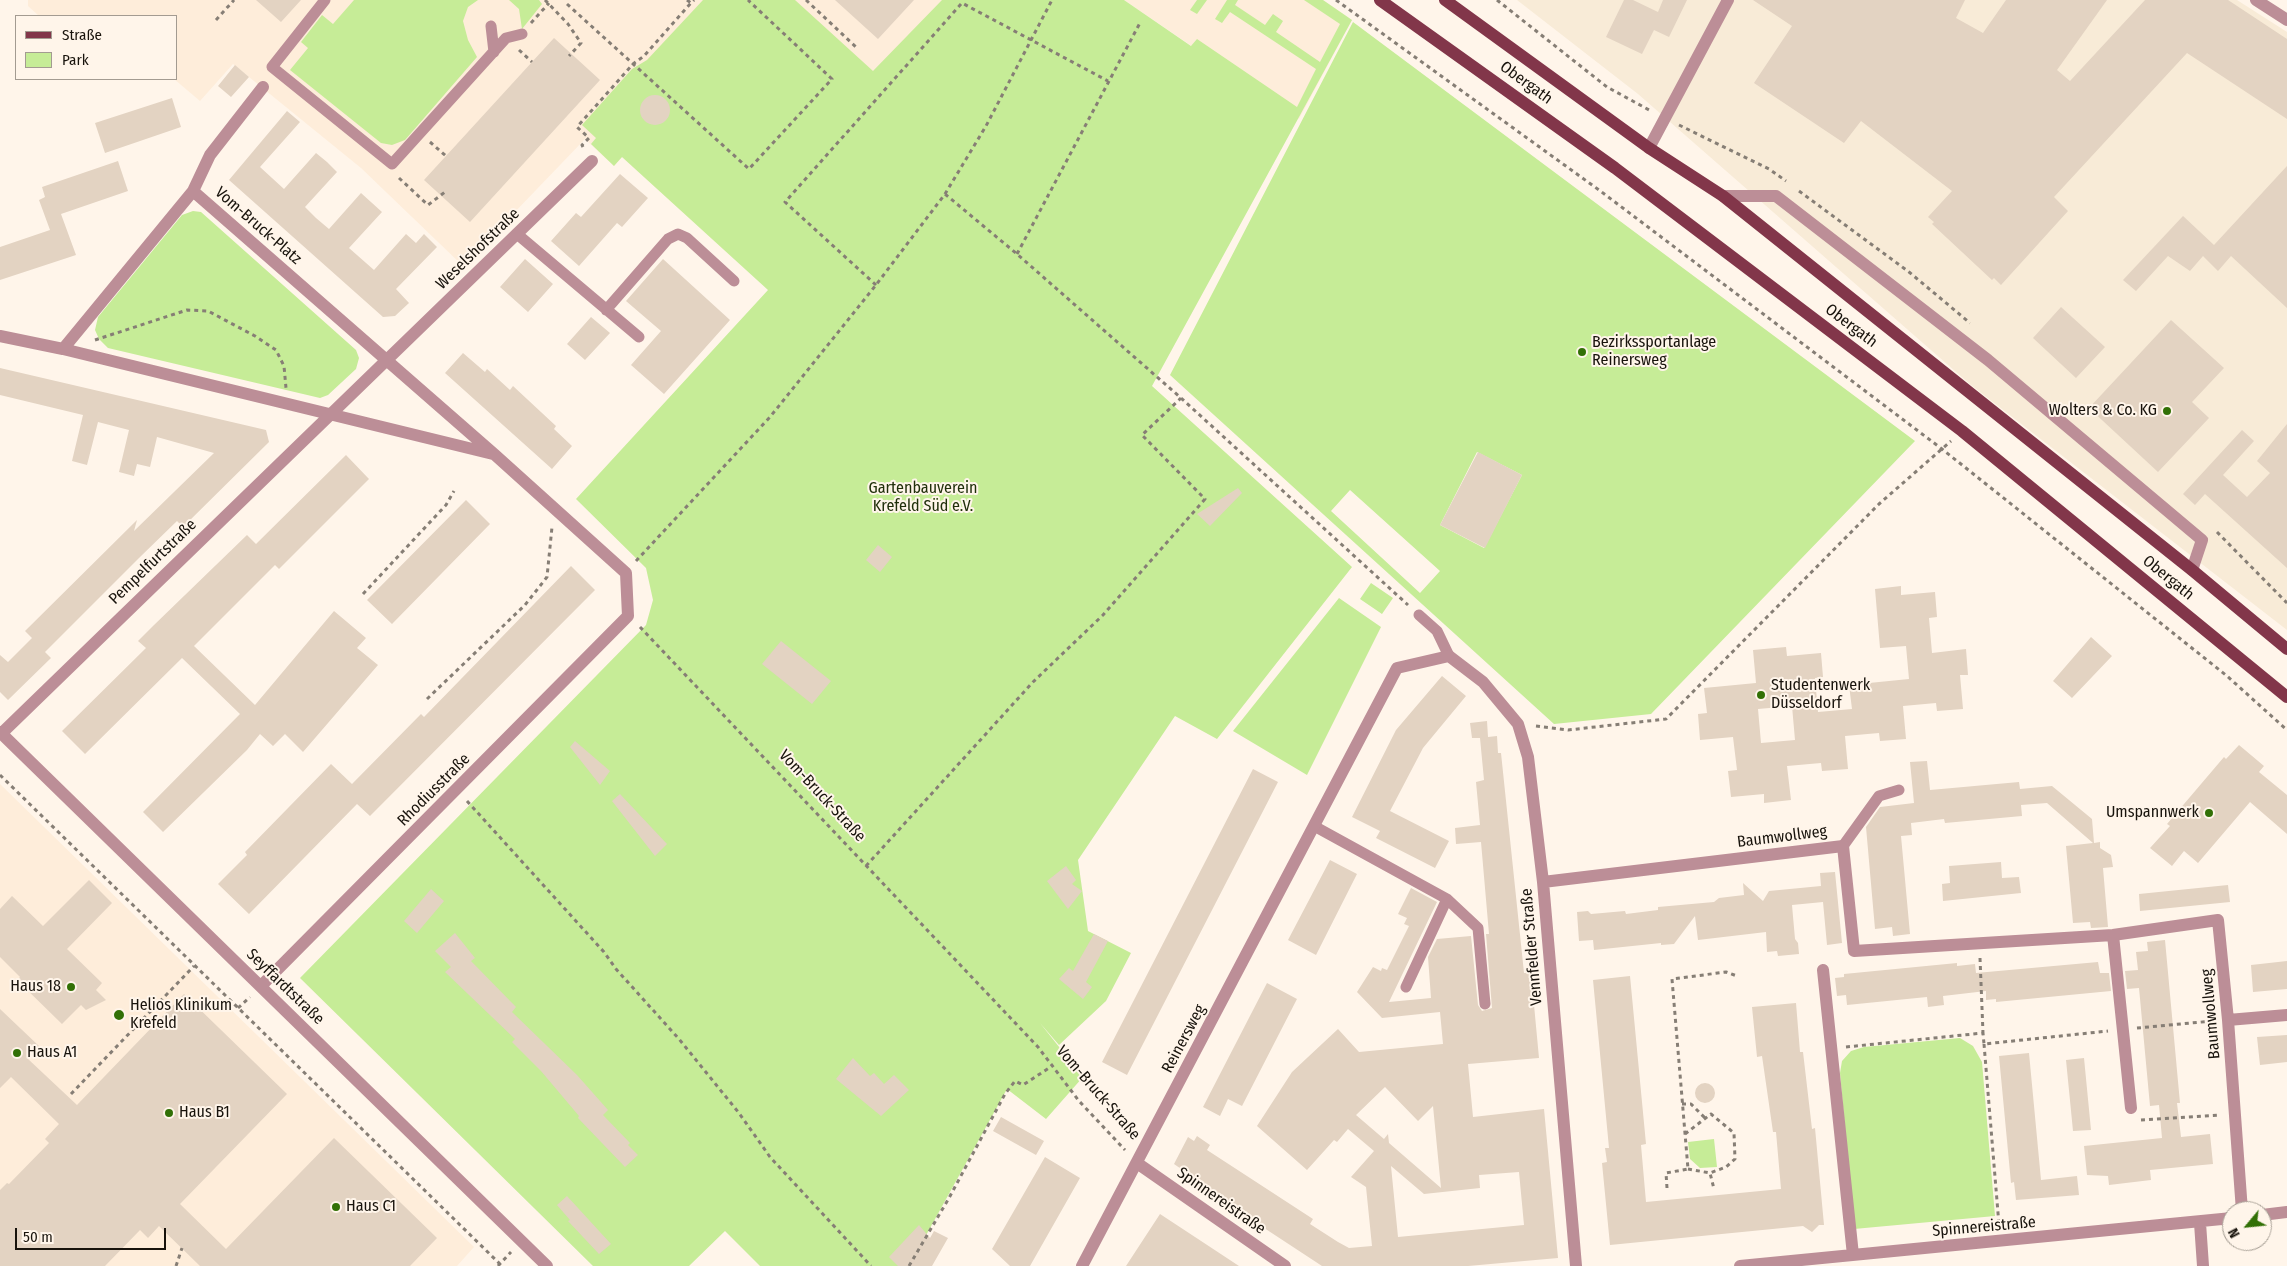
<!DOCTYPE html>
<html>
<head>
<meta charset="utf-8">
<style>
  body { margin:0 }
  #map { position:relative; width:2287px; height:1266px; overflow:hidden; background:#fff5ea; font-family:"Fira Sans Condensed",sans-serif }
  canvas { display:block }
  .legend { position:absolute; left:15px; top:15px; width:162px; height:65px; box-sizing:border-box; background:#fff5ea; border:1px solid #a39b91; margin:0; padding:6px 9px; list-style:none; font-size:15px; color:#18130c }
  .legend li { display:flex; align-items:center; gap:10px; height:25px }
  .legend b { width:25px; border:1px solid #a39b91 }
  .north { position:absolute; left:2222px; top:1201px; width:50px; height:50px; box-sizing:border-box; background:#fff5ea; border:1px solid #a39b91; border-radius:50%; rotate:242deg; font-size:14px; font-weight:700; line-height:20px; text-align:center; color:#18130c }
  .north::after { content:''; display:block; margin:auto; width:18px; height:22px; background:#327006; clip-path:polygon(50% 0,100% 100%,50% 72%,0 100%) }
  .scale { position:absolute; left:15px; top:1228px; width:151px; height:22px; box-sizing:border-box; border:2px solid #18130c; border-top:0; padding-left:6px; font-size:15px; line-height:18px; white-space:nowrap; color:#18130c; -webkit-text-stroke:4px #fff5ea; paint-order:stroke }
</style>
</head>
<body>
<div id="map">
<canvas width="2287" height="1266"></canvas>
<ul class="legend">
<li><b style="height:6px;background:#82364a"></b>Straße</li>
<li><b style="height:14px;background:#c6ec97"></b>Park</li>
</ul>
<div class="north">N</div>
<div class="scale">50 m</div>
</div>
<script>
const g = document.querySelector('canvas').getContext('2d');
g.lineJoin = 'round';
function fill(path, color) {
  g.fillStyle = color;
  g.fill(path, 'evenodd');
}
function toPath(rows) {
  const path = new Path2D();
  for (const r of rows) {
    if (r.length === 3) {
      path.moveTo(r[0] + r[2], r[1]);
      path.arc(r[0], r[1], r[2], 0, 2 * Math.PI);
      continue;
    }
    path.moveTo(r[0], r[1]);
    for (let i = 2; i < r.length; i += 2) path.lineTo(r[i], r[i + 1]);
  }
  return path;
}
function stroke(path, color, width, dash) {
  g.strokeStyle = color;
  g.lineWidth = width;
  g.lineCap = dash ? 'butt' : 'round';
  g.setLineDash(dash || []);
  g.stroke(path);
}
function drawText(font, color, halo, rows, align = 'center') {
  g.font = font + ' "Fira Sans Condensed",sans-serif';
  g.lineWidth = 4;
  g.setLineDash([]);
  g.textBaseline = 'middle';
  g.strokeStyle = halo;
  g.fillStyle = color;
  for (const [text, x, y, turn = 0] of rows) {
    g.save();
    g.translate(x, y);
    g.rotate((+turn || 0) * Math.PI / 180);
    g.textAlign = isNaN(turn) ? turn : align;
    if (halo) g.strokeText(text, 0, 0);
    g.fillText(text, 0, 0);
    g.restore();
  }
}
const commercial = toPath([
  [1517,0,2237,0,2287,32,2287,630,1971,385,1638,94]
]);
const built = toPath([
  [28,0,958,0,731,256,622,157,614,166,585,139,463,266,361,168,233,64,200,101,174,79,176,79,176,16,39,16,28,6],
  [1124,0,1323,0,1352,20,1299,119],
  [0,784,474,1247,457,1266,0,1266]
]);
const green = toPath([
  [354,0,478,0,468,7,463,21,468,40,477,57,405,140,392,145,381,143,290,70,308,48,301,42,322,15,333,24],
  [509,0,539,0,542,4,522,29,519,9],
  [703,0,795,0,873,71,942,0,1124,0,1191,46,1197,39,1297,107,1316,69,1230,12,1222,23,1215,19,1227,0,1238,0,1235,5,1265,25,1273,14,1283,21,1276,32,1320,62,1340,24,1304,0,1323,0,1352,20,1152,386,1352,567,1217,739,1175,716,1078,860,1088,931,1131,953,1106,1001,1059,1045,1040,1023,1083,1077,1046,1119,1007,1089,909,1266,760,1266,725,1231,689,1266,593,1266,300,978,646,625,653,600,646,568,576,499,768,290,622,157,614,166,591,144,596,138,582,125,632,69,647,60],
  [1197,0,1207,0,1197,14,1190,10],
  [1353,22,1915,441,1651,714,1554,724,1170,375],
  [1477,452,1522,475,1484,548,1440,525],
  [1350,490,1440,571,1420,593,1331,511],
  [193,211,201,212,356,350,359,358,356,369,328,395,320,398,108,348,99,339,95,330,98,317,182,215],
  [1371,583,1393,598,1382,614,1360,599],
  [1339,598,1381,627,1307,775,1233,731],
  [1960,1038,1973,1046,1982,1062,1995,1216,1854,1229,1840,1073,1842,1061,1851,1051,1864,1047],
  [1714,1139,1717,1167,1700,1168,1690,1159,1688,1142]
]);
const building = toPath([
  [256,0,301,0,281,22],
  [835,0,914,0,878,39],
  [1624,0,1633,0,1658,12,1663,0,1687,0,1669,37,1654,30,1642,54,1606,37],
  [1753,0,1965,0,1956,18,1983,33,2006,0,2107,0,2057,70,2070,81,2145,0,2228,0,2287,39,2287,119,2187,53,2054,197,2068,211,2001,285,1994,278,1992,280,1932,224,1934,222,1928,217,1952,191,1861,121,1844,143,1754,83,1792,26],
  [554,38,600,80,470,222,424,180],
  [235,65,249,77,231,97,218,86],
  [655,110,15],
  [172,98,181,127,105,153,95,123],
  [287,111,300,122,260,167,284,189,316,153,327,162,337,172,305,207,316,218,329,229,361,193,382,212,349,248,374,270,406,234,416,243,424,234,437,247,396,289,409,303,395,316,383,317,229,180],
  [118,161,128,191,61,214,76,255,0,280,0,247,50,230,39,200,45,197,42,187],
  [2287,166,2287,308,2231,256,2218,271,2203,256,2190,271,2168,256,2136,291,2123,280,2183,216,2214,245],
  [620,174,648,198,622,227,617,223,579,266,551,241,576,213,581,217],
  [525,259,553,284,528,312,500,287],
  [663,259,730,320,664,394,631,365,661,331,626,301],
  [2061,307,2105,347,2076,378,2033,338],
  [591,317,610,333,585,360,567,344],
  [2171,320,2224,368,2192,402,2209,418,2158,472,2089,408],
  [463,353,485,372,487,369,510,390,513,386,556,426,554,429,572,446,552,469,445,373],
  [0,368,266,430,269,442,183,527,177,521,139,558,45,652,51,658,8,700,0,692,0,655,8,662,32,638,25,631,137,520,134,531,214,453,157,437,150,467,137,464,134,476,119,472,129,430,98,422,87,465,72,461,83,415,0,395],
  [2287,424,2287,568,2205,494,2195,505,2183,494,2242,430,2254,441,2223,475,2247,497,2270,473,2257,461],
  [1478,452,1522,475,1485,548,1440,525],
  [346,455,369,479,279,569,275,565,194,646,255,705,334,611,366,638,357,648,378,665,303,752,285,734,273,746,260,734,247,750,163,832,143,812,240,714,182,658,85,754,62,731,146,648,138,641,154,625,247,535,256,544],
  [1238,488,1242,493,1210,526,1197,514],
  [466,500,490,524,392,624,367,600],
  [878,545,892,557,880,572,866,560],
  [571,566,595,590,370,816,357,804,249,914,218,884,247,855,245,852,331,764,352,784,421,714,424,717],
  [1901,586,1901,595,1935,592,1937,617,1929,618,1932,653,1966,649,1968,675,1960,675,1963,709,1937,711,1936,703,1903,706,1906,739,1880,741,1879,733,1845,736,1848,769,1822,771,1821,763,1787,766,1791,800,1764,803,1764,794,1731,797,1728,771,1737,770,1733,737,1700,740,1698,714,1707,713,1704,688,1756,683,1753,650,1786,647,1787,656,1821,653,1823,677,1815,678,1818,712,1852,709,1849,685,1909,679,1906,646,1880,648,1875,589],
  [1792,706,1795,740,1761,743,1758,709],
  [2091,637,2112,656,2072,698,2053,681],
  [781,641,831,681,812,704,762,664],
  [1442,676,1466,696,1423,748,1390,811,1449,841,1435,868,1376,838,1380,831,1352,817,1396,730],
  [1487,721,1488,737,1497,736,1498,753,1501,753,1524,973,1531,973,1539,1058,1468,1064,1473,1117,1544,1109,1558,1258,1468,1266,1322,1266,1185,1176,1187,1173,1174,1164,1188,1137,1194,1141,1197,1136,1210,1145,1207,1150,1313,1219,1310,1224,1338,1242,1349,1248,1372,1246,1366,1187,1351,1177,1374,1151,1348,1129,1337,1142,1334,1140,1307,1170,1257,1126,1292,1072,1338,1029,1359,1052,1443,1044,1440,1012,1382,1018,1357,992,1373,967,1381,971,1382,968,1387,970,1409,926,1404,924,1407,918,1398,914,1411,888,1437,902,1389,1002,1431,998,1428,957,1437,939,1471,936,1478,1005,1482,1011,1492,1008,1486,934,1489,934,1481,842,1456,844,1455,828,1480,825,1476,782,1484,780,1480,738,1472,738,1470,723],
  [1385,1087,1418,1121,1433,1106,1441,1188,1389,1143,1388,1134,1384,1139,1356,1115],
  [1391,1166,1424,1194,1480,1188,1479,1175,1519,1172,1524,1225,1398,1237],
  [575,741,610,771,600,785,570,747],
  [2239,745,2264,766,2259,772,2287,795,2287,834,2250,802,2198,863,2184,851,2172,866,2150,848,2170,826,2167,824,2224,757,2226,759],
  [1927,761,1930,790,2019,782,2020,789,2052,786,2092,819,2094,843,2100,842,2100,848,2111,855,2113,867,2103,868,2108,927,2091,928,2090,922,2073,923,2066,846,2093,843,2047,803,2021,805,2022,816,1945,823,1944,819,1911,823,1912,835,1901,836,1910,934,1893,936,1892,927,1875,929,1866,827,1880,807,1914,803,1910,762],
  [1253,769,1278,782,1127,1075,1102,1062],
  [620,794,667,844,655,856,612,801],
  [1330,860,1357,874,1316,955,1288,940],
  [2001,862,2002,878,2019,877,2021,893,1943,901,1942,884,1950,883,1949,866],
  [1066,866,1076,880,1072,884,1082,891,1068,909,1047,881],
  [1835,872,1842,943,1827,945,1823,902,1792,905,1795,939,1798,943,1799,954,1778,956,1777,951,1767,952,1766,932,1698,940,1695,916,1674,944,1661,945,1661,943,1594,950,1593,940,1579,941,1577,912,1588,911,1591,914,1625,911,1626,914,1658,910,1658,907,1714,902,1719,898,1744,895,1743,883,1763,901,1769,891,1821,886,1820,873],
  [89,880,112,903,67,949,102,983,96,990,106,1000,86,1010,81,1005,62,1024,17,980,20,977,0,957,0,909,12,896,43,926],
  [2228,885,2230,902,2140,911,2139,894],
  [431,889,444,901,417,933,404,921],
  [455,933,475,958,471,961,516,1007,512,1012,577,1075,608,1110,603,1115,630,1143,628,1145,638,1155,625,1167,578,1118,579,1116,541,1071,512,1042,515,1039,445,972,451,967,435,951],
  [1094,934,1108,941,1086,982,1092,987,1083,999,1059,979,1069,968,1073,971],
  [2165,940,2180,1103,2177,1103,2181,1137,2210,1134,2213,1164,2150,1170,2151,1180,2109,1185,2108,1176,2087,1175,2084,1146,2162,1138,2159,1105,2150,1106,2139,988,2127,989,2125,971,2138,970,2136,952,2148,951,2147,942],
  [2287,961,2287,989,2253,992,2251,965],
  [2098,962,2100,973,2109,973,2111,991,1996,1002,1996,999,1986,1000,1986,991,1943,996,1944,1005,1928,1007,1927,997,1847,1005,1846,995,1837,996,1835,978,1844,977,1844,974,1957,963,1957,966,1975,964,1976,973],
  [1630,976,1646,1144,1641,1145,1646,1202,1781,1189,1776,1132,1773,1132,1762,1056,1757,1057,1752,1007,1796,1003,1800,1052,1803,1052,1812,1129,1815,1128,1824,1225,1819,1225,1812,1232,1803,1226,1610,1245,1602,1163,1607,1162,1605,1148,1609,1148,1593,980],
  [1267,983,1297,999,1242,1106,1228,1099,1220,1116,1203,1107],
  [184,994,287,1094,180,1204,226,1249,334,1138,437,1238,410,1266,200,1266,159,1226,148,1238,140,1230,105,1266,0,1266,0,1190,7,1183,9,1184,49,1143,45,1139,59,1124,11,1077,0,1088,0,1009,40,1047,28,1059,77,1105],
  [2287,1035,2287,1062,2260,1065,2257,1037],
  [2029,1053,2041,1180,2077,1176,2079,1195,2016,1200,2014,1182,2011,1183,1999,1056],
  [853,1058,870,1076,874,1073,884,1084,894,1075,909,1090,881,1116,836,1079],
  [2084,1058,2091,1130,2073,1131,2066,1060],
  [1705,1093,10],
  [1001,1117,1044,1141,1036,1155,993,1131],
  [1045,1157,1080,1178,1030,1266,1010,1266,992,1249],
  [567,1196,611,1244,599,1254,568,1221,570,1220,557,1205],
  [1160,1214,1195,1237,1239,1266,1126,1266],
  [919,1225,930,1238,934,1231,948,1238,932,1266,898,1266,889,1257]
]);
const path = toPath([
  [545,0,568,24,581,43,569,56],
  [687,0,691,3,694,0],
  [806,0,857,48],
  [1336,0,1599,190,1942,449,2227,676,2287,730],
  [1497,0,1607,87,1651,111],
  [567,4,749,169,832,79,748,0],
  [216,20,234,0],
  [531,23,549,3],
  [519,50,532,62],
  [1679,125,1769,169,1786,181],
  [430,142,446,156],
  [583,147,582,145,589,138,577,127,633,64,644,56,691,3],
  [399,178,428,205,445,192],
  [1799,191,1909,272,1970,323],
  [945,194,1017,254,1181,398,1408,605],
  [1017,254,1141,21],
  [876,285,785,202,962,3,1108,81],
  [95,340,187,310,208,311,255,336,276,350,284,366,286,388],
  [2217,532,2287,603],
  [636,561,770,417,876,285,945,194,986,126,1052,0],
  [363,594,446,505,454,491],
  [640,627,1038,1047,1079,1101,1125,1150],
  [427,699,525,605,547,577,552,527],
  [1536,726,1568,730,1666,719,1879,504,1951,441],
  [0,775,502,1266],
  [467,801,604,952,616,969,679,1039,739,1113,770,1157,871,1266],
  [866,866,1033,682,1103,615,1205,499,1142,435,1181,398],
  [1980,958,1983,1033],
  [238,1008,250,997],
  [2137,1028,2213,1021],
  [1984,1044,1999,1225],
  [1846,1047,1983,1033,1984,1044,2108,1031],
  [71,1094,194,966],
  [1682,1104,1691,1104,1705,1118],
  [2141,1120,2219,1115],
  [1685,1134,1711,1114,1734,1133,1735,1159,1726,1167,1710,1173],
  [1688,1169,1710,1173,1714,1189],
  [1667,1188,1666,1173,1688,1169,1672,979,1726,972,1737,976],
  [176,1266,182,1248],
  [498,1266,511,1252],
  [909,1266,949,1198,1005,1094,1015,1081,1023,1085,1052,1066]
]);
const service = toPath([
  [325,0,272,67,392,164,506,38,522,34],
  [491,26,494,52],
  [517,234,639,337],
  [606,310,668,239,678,234,687,238,734,281],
  [1419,615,1437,631,1449,656],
  [1314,826,1447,899,1478,928,1485,1004],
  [1843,846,1879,796,1899,790],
  [1406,987,1447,899]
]);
const minor = toPath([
  [2256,0,2287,20],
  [263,87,210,155,193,191,63,349,493,454],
  [1649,148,1728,0],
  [193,191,494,454,626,573,628,616,261,986],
  [1723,196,1776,196,1988,360,2202,540,2192,570],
  [0,336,63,349],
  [0,732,547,1266],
  [2,733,592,161],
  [1543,882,1843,846,1854,951,2113,935,2218,920,2228,1020,2242,1211],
  [2113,935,2131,1108],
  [1823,970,1853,1255],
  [2228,1020,2287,1015],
  [1137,1163,1285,1266],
  [2262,1215,2287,1212],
  [2200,1223,2203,1266],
  [1082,1266,1397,668,1449,656,1483,682,1518,724,1528,757,1543,882,1576,1266],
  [1740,1266,2232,1218]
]);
const primary = toPath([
  [1380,0,1615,168,1962,431,2287,697],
  [1445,0,1649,148,1723,196,2192,570,2287,649]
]);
const markers = [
  [1582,352,5,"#327006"],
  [2167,411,5,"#327006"],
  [1761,695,5,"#327006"],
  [2209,813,5,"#327006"],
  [71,987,5,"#327006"],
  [119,1015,6,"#327006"],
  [17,1053,5,"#327006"],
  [169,1113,5,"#327006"],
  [336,1207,5,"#327006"]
];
const streetNames = [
  ["Obergath",1526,83,36],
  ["Vom-Bruck-Platz",258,226,41],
  ["Weselshofstraße",478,249,-44],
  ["Obergath",1851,326,37],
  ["Pempelfurtstraße",153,562,-44],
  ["Obergath",2168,578,39],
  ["Rhodiusstraße",434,790,-45],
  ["Vom-Bruck-Straße",822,796,47],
  ["Baumwollweg",1782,837,-7],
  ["Vennfelder Straße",1532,947,-95],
  ["Seyffardtstraße",285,987,44],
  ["Baumwollweg",2211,1014,-95],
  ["Reinersweg",1184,1039,-62],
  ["Vom-Bruck-Straße",1098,1093,49],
  ["Spinnereistraße",1221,1201,35],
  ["Spinnereistraße",1984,1227,-5]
];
const poiNames = [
  ["Bezirkssportanlage",1592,343],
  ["Reinersweg",1592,361],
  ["Wolters & Co. KG",2157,411,"right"],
  ["Studentenwerk",1771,686],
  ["Düsseldorf",1771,704],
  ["Umspannwerk",2199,813,"right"],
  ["Haus 18",61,987,"right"],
  ["Helios Klinikum",130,1006],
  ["Krefeld",130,1024],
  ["Haus A1",27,1053],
  ["Haus B1",179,1113],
  ["Haus C1",346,1207]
];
const parkNames = [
  ["Gartenbauverein",923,489],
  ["Krefeld Süd e.V.",923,507]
];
fill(commercial, '#f8ebd7');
fill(built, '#feedda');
fill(green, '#c6ec97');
fill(building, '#e3d3c2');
stroke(path, '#867e75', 3, [4, 4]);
stroke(service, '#bc8e97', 11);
stroke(minor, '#bc8e97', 12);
stroke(primary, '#82364a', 12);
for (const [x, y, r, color] of markers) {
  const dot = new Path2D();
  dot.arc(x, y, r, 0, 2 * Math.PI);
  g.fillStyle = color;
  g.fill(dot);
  stroke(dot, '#fff5ea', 2);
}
drawText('16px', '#18130c', '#fff5ea', streetNames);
drawText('16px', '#18130c', '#fff5ea', poiNames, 'left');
drawText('16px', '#202f0a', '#fff5ea', parkNames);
</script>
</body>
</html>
